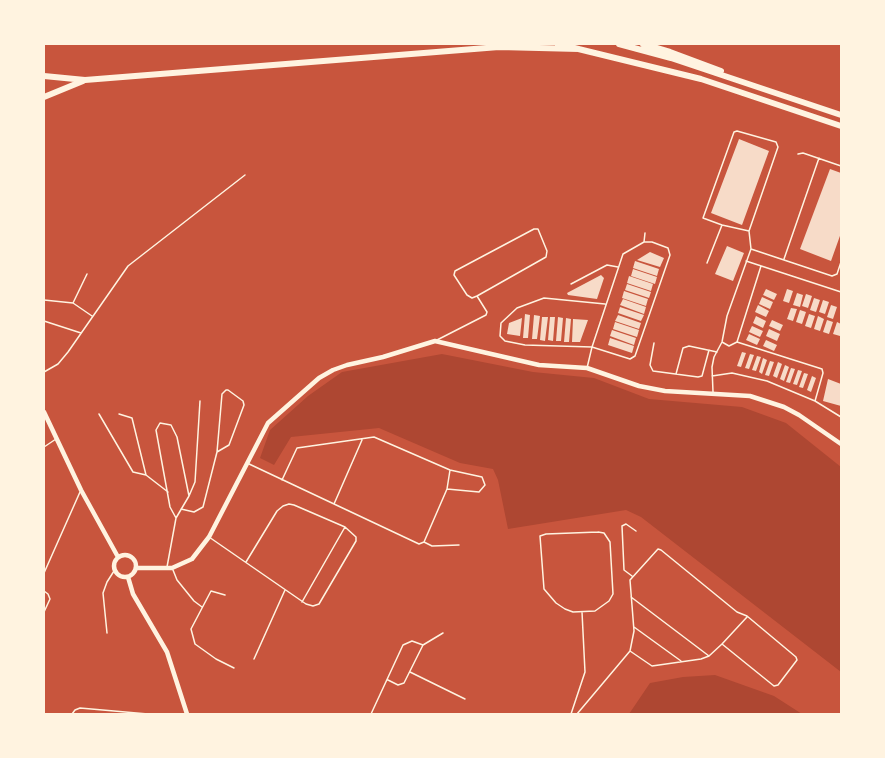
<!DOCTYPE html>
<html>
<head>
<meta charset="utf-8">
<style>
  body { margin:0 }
  #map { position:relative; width:885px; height:758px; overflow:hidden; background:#c8553d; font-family:"Roboto Condensed",sans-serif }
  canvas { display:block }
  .frame { position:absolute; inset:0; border:45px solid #fff3e0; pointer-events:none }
</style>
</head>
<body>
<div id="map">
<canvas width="885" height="758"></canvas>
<div class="frame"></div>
</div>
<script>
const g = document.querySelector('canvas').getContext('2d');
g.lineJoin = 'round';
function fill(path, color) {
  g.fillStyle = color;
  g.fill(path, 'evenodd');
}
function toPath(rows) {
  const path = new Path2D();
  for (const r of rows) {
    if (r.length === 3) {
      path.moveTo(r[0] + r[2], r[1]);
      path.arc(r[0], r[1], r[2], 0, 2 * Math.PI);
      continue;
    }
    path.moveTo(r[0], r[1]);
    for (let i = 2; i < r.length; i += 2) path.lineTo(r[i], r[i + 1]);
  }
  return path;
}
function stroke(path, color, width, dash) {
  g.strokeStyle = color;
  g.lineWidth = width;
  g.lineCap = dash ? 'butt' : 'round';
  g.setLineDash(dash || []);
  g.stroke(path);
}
const green = toPath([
  [442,354,533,372,594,378,649,399,742,407,786,423,841,467,841,672,641,517,626,510,508,529,498,480,493,469,460,463,379,428,291,437,274,465,260,458,270,430,308,396,342,372],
  [715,675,774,696,802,714,629,714,650,683,683,677]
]);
const building = toPath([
  [739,139,769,151,742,225,711,213],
  [830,169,841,173,841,233,831,261,800,249],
  [727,246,744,253,733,281,715,274],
  [650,252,664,258,660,267,637,260],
  [635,261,659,269,657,276,633,268],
  [633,269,657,277,655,284,631,276],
  [601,275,604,278,597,299,568,295,567,293],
  [629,276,653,284,651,291,627,283],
  [627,284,651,292,649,298,625,290],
  [766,289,777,294,774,300,763,295],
  [787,289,793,291,789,303,783,301],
  [624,291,648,299,646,306,622,298],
  [797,293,803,295,800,307,793,305],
  [806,294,812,296,808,308,802,306],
  [762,297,773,302,770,309,759,304],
  [814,298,820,300,816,312,810,310],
  [623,299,646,307,644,314,620,305],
  [823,300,829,302,825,314,819,312],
  [758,305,769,311,766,317,755,312],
  [831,305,837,307,833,319,827,317],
  [620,307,644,315,641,321,618,313],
  [791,308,797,309,793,321,787,319],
  [800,310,806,312,802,324,796,322],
  [525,314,530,315,528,338,523,338],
  [809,314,815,316,811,328,805,326],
  [534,315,540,316,537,339,532,339],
  [618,315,641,323,639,329,615,321],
  [756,316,766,321,763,328,753,323],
  [818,316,824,319,820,331,814,329],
  [542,317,548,317,545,341,540,340],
  [550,317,555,317,553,341,548,340],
  [558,317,563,318,561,341,556,341],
  [522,318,520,336,507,334,509,323],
  [566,318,571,319,569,342,564,342],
  [573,319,588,320,580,342,572,342],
  [772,320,783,325,780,331,769,326],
  [827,320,833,322,829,334,823,332],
  [615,322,639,330,637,337,613,329],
  [837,322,841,324,840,336,833,334],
  [752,326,763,331,760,337,749,332],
  [769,329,780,334,777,341,766,336],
  [612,330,636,338,634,345,610,336],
  [749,334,760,339,757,345,746,340],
  [610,338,634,346,632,353,608,345],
  [766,340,777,345,774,351,763,346],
  [742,352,746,353,741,367,737,366],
  [750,354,754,355,749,369,745,368],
  [757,356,761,357,756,371,752,370],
  [763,358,767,360,762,374,759,372],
  [770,361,774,362,769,376,765,375],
  [778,362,782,364,777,378,773,376],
  [785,365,789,367,784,381,780,379],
  [791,368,795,369,790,383,786,382],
  [798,370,802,371,797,385,793,384],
  [804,373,808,374,803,388,799,387],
  [812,376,816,378,811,392,807,390],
  [828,379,841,384,841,406,823,401]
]);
const service = toPath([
  [798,154,803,153,841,166],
  [644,242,645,233],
  [751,249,832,276,837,274,841,262],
  [784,259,819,158],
  [746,261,841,292],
  [707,263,722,225],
  [571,284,607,265,618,267],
  [44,300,73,303,92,316],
  [73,303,87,274],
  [44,321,81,333],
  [437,340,486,315,487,312,477,296,472,298,467,295,454,275,455,271,534,229,538,229,547,251,546,257,477,296],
  [722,342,729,346,737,342,761,266],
  [737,342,822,369,823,373,815,401],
  [654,343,650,365,653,371,698,377,702,376,709,350],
  [587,368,592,347,623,254,644,242,652,242,668,248,670,255,635,356,630,359,592,347,525,345,505,341,500,336,501,323,517,308,544,298,605,304],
  [44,372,58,364,68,352,128,266,245,175],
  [676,374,683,348,689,346,717,352],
  [712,376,732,373,767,381,815,401,841,417],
  [713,392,712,367,714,357,722,342,727,316,751,249,749,231,778,147,776,142,737,131,734,132,703,218,722,225,749,231],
  [99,414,133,472,146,475],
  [119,414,132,418,146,475,168,492],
  [44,447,56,439],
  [247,463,419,544,424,542,447,489,450,470],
  [282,480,297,448,374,437,450,470,482,477,485,485,479,492,447,489],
  [189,496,195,482,200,401],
  [334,504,362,440],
  [181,509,194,512,203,507,217,452,222,394,226,390,228,390,243,401,244,405,229,445,217,452],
  [598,532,604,533,610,542,613,594,609,601,595,611,573,612,565,609,556,603,544,589,540,536,546,534,598,532],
  [209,537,306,604,313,606,319,604,356,541,356,537,345,527,294,505,289,504,283,506,277,511,246,562],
  [424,542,432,546,459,545],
  [167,567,176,518,189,496,177,437,171,425,160,423,156,430,170,507,176,518],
  [173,570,177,580,194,601,202,607],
  [44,573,80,492],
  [632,576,624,570,622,526,626,524,636,531],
  [44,591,48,594,50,599,44,612],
  [225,595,211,591,191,629,195,644,216,659,234,668],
  [631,597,709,656],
  [302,602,345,527],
  [634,627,681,661],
  [107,633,103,593,107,582,114,571],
  [630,651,652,666,701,659,709,656,722,644,747,617],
  [254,659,285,590],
  [410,672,465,699],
  [388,680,398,685,404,683,423,645,443,633],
  [72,714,75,710,80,708,148,714],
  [371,714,403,645,412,641,423,645],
  [571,714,585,672,582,612],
  [577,714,630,651,634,631,630,580,658,549,661,550,737,612,747,616,796,657,797,660,778,685,774,686,722,644]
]);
const tertiary = toPath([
  [44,412,81,490,118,557],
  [125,566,11],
  [136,568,172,568,192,559,209,537,268,423,319,378,333,370,347,365,383,357,435,341,539,365,587,368,639,386,665,391,750,396,784,407,799,415,841,444],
  [128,577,133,594,167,652,187,714]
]);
const trunk = toPath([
  [558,44,701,79,841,126],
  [619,44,671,58,841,115],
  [643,44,670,52,721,71],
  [44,76,85,80,499,47,579,49],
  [44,97,83,81]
]);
fill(green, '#ae4732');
fill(building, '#f7dbc8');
stroke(service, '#fff3e0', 1.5);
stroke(tertiary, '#fff3e0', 4.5);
stroke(trunk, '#fff3e0', 6);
</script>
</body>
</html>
